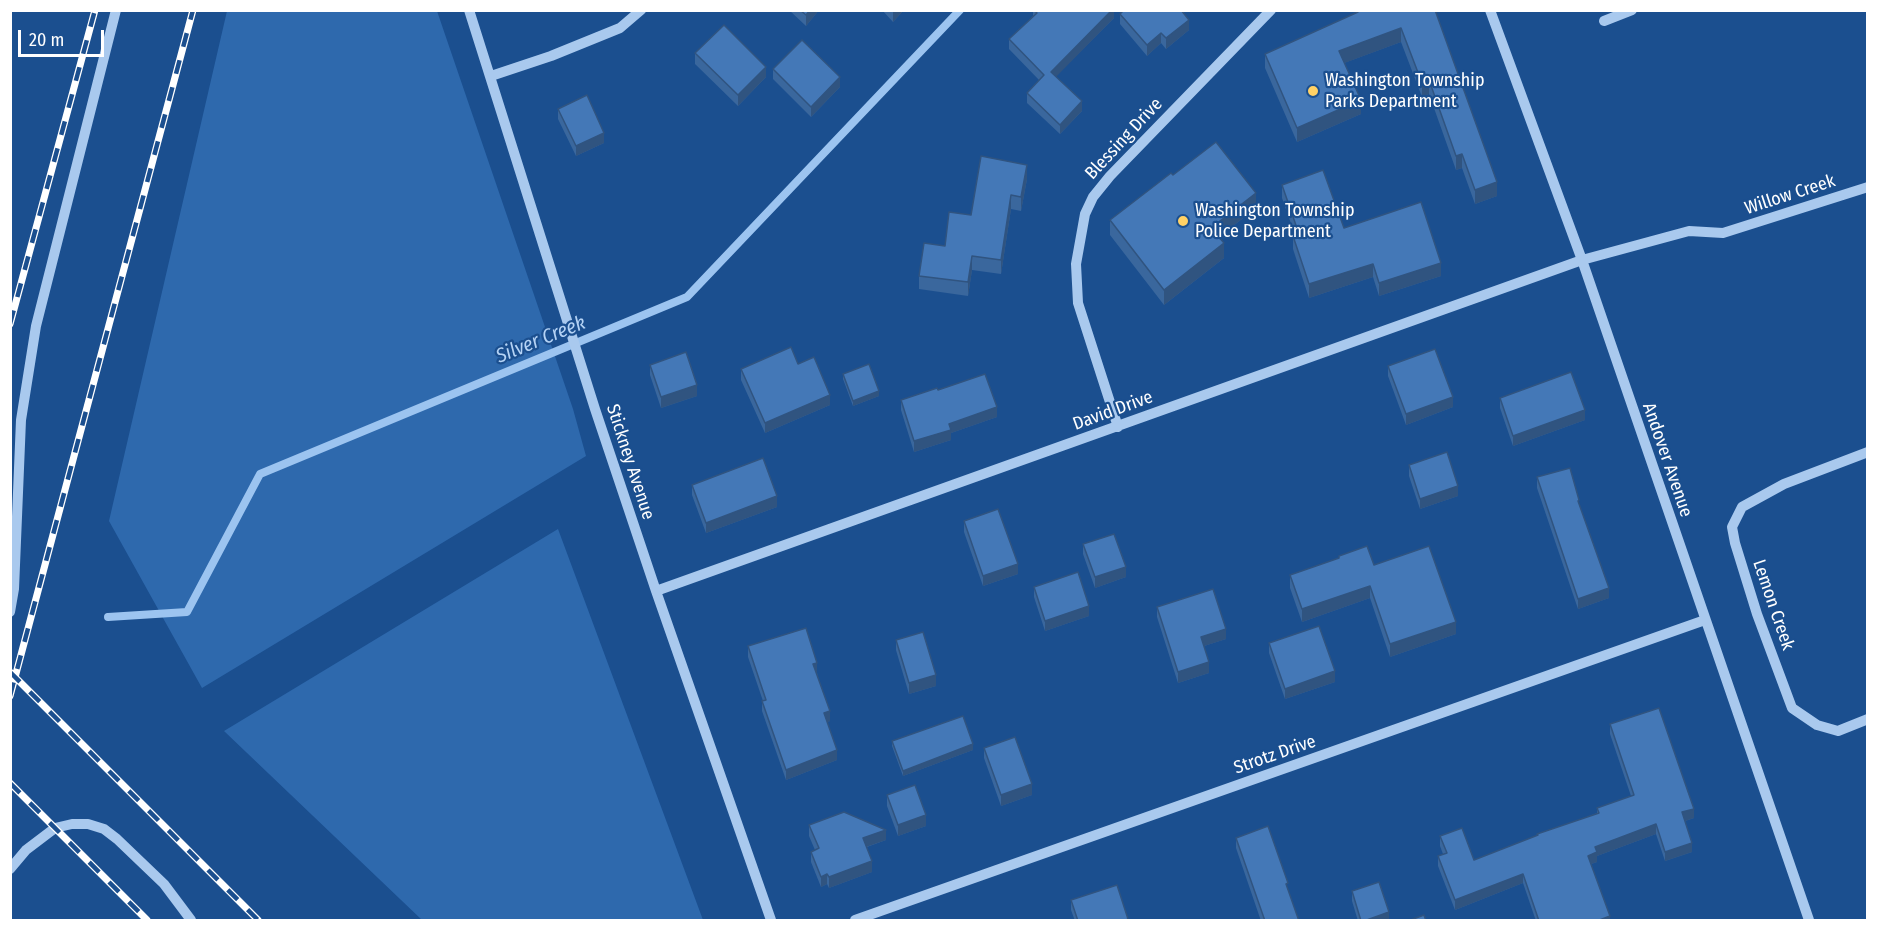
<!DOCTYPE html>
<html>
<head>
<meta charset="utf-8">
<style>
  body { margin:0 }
  #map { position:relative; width:1878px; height:931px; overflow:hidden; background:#1b4f8f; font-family:"Fira Sans Condensed",sans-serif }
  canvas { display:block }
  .frame { position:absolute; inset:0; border:12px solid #fff; pointer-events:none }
  .scale { position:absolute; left:18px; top:30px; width:86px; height:27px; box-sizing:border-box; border:3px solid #fff; border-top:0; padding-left:8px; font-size:18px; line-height:21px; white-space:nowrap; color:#fff; -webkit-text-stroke:4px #1b4f8f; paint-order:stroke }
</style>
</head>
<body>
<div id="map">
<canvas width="1878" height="931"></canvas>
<div class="frame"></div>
<div class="scale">20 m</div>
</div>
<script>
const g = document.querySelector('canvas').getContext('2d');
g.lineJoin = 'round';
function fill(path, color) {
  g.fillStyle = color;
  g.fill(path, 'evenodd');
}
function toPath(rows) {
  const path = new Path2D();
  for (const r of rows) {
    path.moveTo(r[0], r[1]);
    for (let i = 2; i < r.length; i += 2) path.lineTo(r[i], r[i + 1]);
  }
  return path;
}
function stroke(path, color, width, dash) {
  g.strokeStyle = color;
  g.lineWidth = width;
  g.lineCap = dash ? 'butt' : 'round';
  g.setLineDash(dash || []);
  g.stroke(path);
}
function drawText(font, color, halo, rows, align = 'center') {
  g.font = font + ' "Fira Sans Condensed",sans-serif';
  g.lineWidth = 4.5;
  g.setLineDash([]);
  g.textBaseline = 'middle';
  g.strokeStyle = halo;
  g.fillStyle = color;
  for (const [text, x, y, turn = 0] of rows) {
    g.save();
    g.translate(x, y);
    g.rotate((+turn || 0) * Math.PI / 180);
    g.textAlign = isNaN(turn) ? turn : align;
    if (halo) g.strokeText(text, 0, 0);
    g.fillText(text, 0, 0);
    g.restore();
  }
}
const green = toPath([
  [227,11,437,11,573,409,586,456,202,688,109,521],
  [558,529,703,920,422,920,224,731]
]);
const stream = toPath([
  [108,617,187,612,260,474,687,297,960,10]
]);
const minor = toPath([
  [469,10,595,409,656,591,771,920],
  [1490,10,1582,260,1809,920],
  [1604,21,1632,10],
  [491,76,551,56,620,28,641,10],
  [1118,427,1078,303,1076,264,1085,214,1093,197,1110,176,1271,10],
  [1868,452,1784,484,1742,507,1732,527,1735,543,1757,614,1792,708,1817,725,1838,731,1868,719],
  [656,591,1582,260,1689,231,1723,233,1868,187],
  [10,612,14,589,21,420,36,326,116,10],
  [10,869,26,850,55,828,72,824,88,824,104,829,117,839,164,884,191,920],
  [855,920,1705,620]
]);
const rail = toPath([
  [10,324,95,10],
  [10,672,258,920],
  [10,696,193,10],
  [10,783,147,920]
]);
const wall = toPath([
  [789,10,819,10,806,26],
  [882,10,904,10,893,22],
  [1033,10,1114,10,1114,18,1055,77,1082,111,1060,134,1027,103,1027,93,1039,80,1009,49,1009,39,1033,16],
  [1435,10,1497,196,1475,204,1462,168,1456,170,1429,94,1422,97,1401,42,1344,63,1361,114,1297,142,1265,68,1265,54,1358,12],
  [1120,14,1189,30,1166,49,1161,43,1147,56,1120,24],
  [695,53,766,77,738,106,695,64],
  [773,69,840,87,811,117,773,79],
  [558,109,604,143,576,156,558,119],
  [1173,175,1256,208,1219,237,1224,258,1164,305,1110,235,1110,220],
  [1027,179,1021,211,1011,209,1001,274,972,270,968,296,919,289,919,276,971,215],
  [1282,185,1344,228,1441,276,1379,296,1373,277,1309,298,1293,249,1293,236,1295,235,1282,198],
  [798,364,830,405,765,433,741,380,741,369],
  [650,365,697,396,661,408,650,375],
  [1388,366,1453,407,1406,425,1388,376],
  [843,374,879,396,853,406,843,379],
  [938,390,997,417,951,433,951,440,914,452,901,410,901,400],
  [1500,398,1585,420,1513,446,1500,408],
  [1409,465,1458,496,1420,509,1409,476],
  [1537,477,1579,506,1609,598,1578,609,1537,488],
  [692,485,777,507,706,533,692,495],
  [964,521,1018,574,983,586,964,532],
  [1083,544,1126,577,1095,588,1083,554],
  [1374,565,1456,634,1390,657,1370,598,1302,622,1290,588,1290,575],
  [1034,587,1089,616,1045,631,1034,597],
  [1157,607,1226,639,1204,646,1209,673,1178,683,1157,617],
  [896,640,936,686,909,694,896,650],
  [1269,643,1335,682,1285,699,1269,653],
  [748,646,817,673,830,721,827,722,837,760,786,780,762,711,762,701,763,701,748,657],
  [1610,724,1694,818,1685,821,1692,852,1665,861,1656,834,1597,856,1597,862,1591,864,1610,921,1536,921,1523,883,1455,910,1438,866,1438,856,1443,854,1440,846,1440,836,1474,860,1597,813,1597,808,1631,796,1610,734],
  [892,741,973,750,903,776,892,746],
  [984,748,1032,795,1001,806,984,758],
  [887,795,926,826,898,836,887,806],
  [809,825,886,840,867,847,872,872,829,888,827,884,821,887,811,862,811,852,815,850,809,836],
  [1236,838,1288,890,1299,921,1261,921,1236,848],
  [1352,891,1389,921,1358,921,1352,901],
  [1071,900,1128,921,1075,921,1071,910]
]);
const shadedWall = toPath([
  [810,10,819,10,806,26,806,15],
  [894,10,904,10,893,22,893,11],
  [1112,10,1114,10,1114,18,1051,82,1051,72],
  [1189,20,1189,30,1166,49,1166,38],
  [1401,28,1401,42,1339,65,1339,51],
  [1161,33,1161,43,1147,56,1147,45],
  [766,67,766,77,738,106,738,95],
  [840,77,840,87,811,117,811,107],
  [1429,80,1429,94,1422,97,1422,83],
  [1361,100,1361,114,1297,142,1297,128],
  [1082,101,1082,111,1060,134,1060,125],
  [604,133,604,143,576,156,576,146],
  [1462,154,1462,168,1456,170,1456,156],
  [1027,165,1027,179,1021,211,1021,197],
  [1497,182,1497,196,1475,204,1475,190],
  [1256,193,1256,208,1211,243,1211,228],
  [1011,195,1011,209,1001,274,1001,260],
  [1224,243,1224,258,1164,305,1164,290],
  [972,256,972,270,968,296,968,282],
  [1441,263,1441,276,1379,296,1379,283],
  [1373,264,1373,277,1309,298,1309,284],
  [697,385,697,396,661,408,661,397],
  [879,391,879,396,853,406,853,401],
  [830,395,830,405,765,433,765,423],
  [1453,397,1453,407,1406,425,1406,414],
  [997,407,997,417,951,433,951,440,914,452,914,441,949,424],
  [1585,410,1585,420,1513,446,1513,436],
  [1458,486,1458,496,1420,509,1420,499],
  [777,496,777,507,706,533,706,523],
  [1018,564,1018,574,983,586,983,576],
  [1126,567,1126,577,1095,588,1095,577],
  [1370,586,1370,598,1302,622,1302,609],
  [1609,588,1609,598,1578,609,1578,599],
  [1089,606,1089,616,1045,631,1045,621],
  [1456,622,1456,634,1390,657,1390,644],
  [1226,629,1226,639,1201,647,1201,637],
  [1209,662,1209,673,1178,683,1178,672],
  [817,663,817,673,813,675,813,664],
  [1335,671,1335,682,1285,699,1285,689],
  [936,675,936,686,909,694,909,683],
  [830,711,830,721,824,724,824,713],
  [973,744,973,750,903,776,903,771],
  [837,750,837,760,786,780,786,770],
  [1032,784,1032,795,1001,806,1001,795],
  [1694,809,1694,818,1682,822,1682,812],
  [926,815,926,826,898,836,898,825],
  [1656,824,1656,834,1597,856,1597,862,1588,865,1588,856,1595,847],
  [886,830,886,840,863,848,863,838],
  [1692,843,1692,852,1665,861,1665,852],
  [872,861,872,872,829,888,829,877],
  [827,874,827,884,821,887,821,877],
  [1523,874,1523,883,1455,910,1455,900],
  [1389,912,1389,921,1364,921],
  [1610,916,1610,921,1597,921]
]);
const building = toPath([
  [800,10,810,10,806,15,800,10],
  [1034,10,1112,10,1051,72,1082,101,1060,125,1027,93,1044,75,1009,39,1037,13,1034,10],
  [1124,10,1181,10,1189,20,1166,38,1161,33,1147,45,1120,14,1124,10],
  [1359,10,1435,10,1497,182,1475,190,1462,154,1456,156,1429,80,1422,83,1401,28,1339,51,1361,100,1297,128,1265,54,1358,12,1358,11,1359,10],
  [724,25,766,67,738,95,695,53,724,25],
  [802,40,840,77,811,107,773,69,802,40],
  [587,95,604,133,576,146,558,109,587,95],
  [1216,142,1256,193,1211,228,1224,243,1164,290,1110,220,1171,173,1173,175,1216,142],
  [981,156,1027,165,1021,197,1011,195,1001,260,972,256,968,282,919,276,924,243,945,246,949,212,971,215,981,156],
  [1323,170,1344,228,1421,202,1441,263,1379,283,1373,264,1309,284,1293,236,1299,234,1282,185,1323,170],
  [791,347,798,364,814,357,830,395,765,423,741,369,791,347],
  [1435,349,1453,397,1406,414,1388,366,1435,349],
  [686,352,697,385,661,397,650,365,686,352],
  [869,364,879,391,853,401,843,374,869,364],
  [1571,372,1585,410,1513,436,1500,398,1571,372],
  [985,374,997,407,949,424,951,430,914,441,901,400,937,388,938,390,985,374],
  [1447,452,1458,486,1420,499,1409,465,1447,452],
  [763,458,777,496,706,523,692,485,763,458],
  [1570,468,1579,500,1578,501,1609,588,1578,599,1537,477,1570,468],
  [998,509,1018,564,983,576,964,521,998,509],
  [1114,534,1126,567,1095,577,1083,544,1114,534],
  [1367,546,1374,565,1429,546,1456,622,1390,644,1370,586,1302,609,1290,575,1339,558,1339,556,1367,546],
  [1078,572,1089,606,1045,621,1034,587,1078,572],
  [1213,589,1226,629,1201,637,1209,662,1178,672,1157,607,1213,589],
  [1319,626,1335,671,1285,689,1269,643,1319,626],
  [806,628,817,663,813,664,830,711,824,713,837,750,786,770,762,701,766,700,748,646,806,628],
  [923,632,936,675,909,683,896,640,923,632],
  [1659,708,1694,809,1682,812,1692,843,1665,852,1656,824,1595,847,1597,852,1588,856,1610,916,1597,921,1539,921,1523,874,1455,900,1438,856,1447,853,1440,836,1462,828,1474,860,1538,835,1537,834,1599,813,1597,808,1634,795,1610,724,1659,708],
  [963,716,973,744,903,771,892,741,963,716],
  [1015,737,1032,784,1001,795,984,748,1015,737],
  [915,785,926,815,898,825,887,795,915,785],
  [844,812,886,830,863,838,872,861,829,877,827,874,821,877,811,852,819,848,809,825,844,812],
  [1268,826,1288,883,1286,884,1299,921,1265,921,1236,838,1268,826],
  [1379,882,1389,912,1364,921,1361,921,1352,891,1379,882],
  [1117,885,1128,919,1124,921,1078,921,1071,900,1117,885],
  [1424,915,1426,921,1408,921,1424,915]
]);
const markers = [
  [1313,91,6,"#ffd166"],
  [1183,221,6,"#ffd166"]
];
const poiNames = [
  ["Washington Township",1325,81],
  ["Parks Department",1325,102],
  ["Washington Township",1195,211],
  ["Police Department",1195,232]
];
const streetNames = [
  ["Blessing Drive",1124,139,-47],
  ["Willow Creek",1790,195,-18],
  ["David Drive",1113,411,-20],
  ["Andover Avenue",1667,460,71],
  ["Stickney Avenue",630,462,72],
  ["Lemon Creek",1773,605,71],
  ["Strotz Drive",1275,755,-19]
];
const waterNames = [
  ["Silver Creek",541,340,-22]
];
fill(green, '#2e69ad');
stroke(stream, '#9cc4f0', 8);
stroke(minor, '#a9c9ee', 10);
stroke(rail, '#fff', 7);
stroke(rail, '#1b4f8f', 4.5, [14]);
fill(wall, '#3a679d');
fill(shadedWall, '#305480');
fill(building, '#4478b7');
stroke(building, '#305480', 1.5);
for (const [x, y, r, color] of markers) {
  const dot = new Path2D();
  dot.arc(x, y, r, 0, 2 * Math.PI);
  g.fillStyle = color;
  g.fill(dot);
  stroke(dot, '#1b4f8f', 2);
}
drawText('18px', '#fff', '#1b4f8f', poiNames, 'left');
drawText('18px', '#fff', '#1b4f8f', streetNames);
drawText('italic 20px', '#b5d3f5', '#1b4f8f', waterNames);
</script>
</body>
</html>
